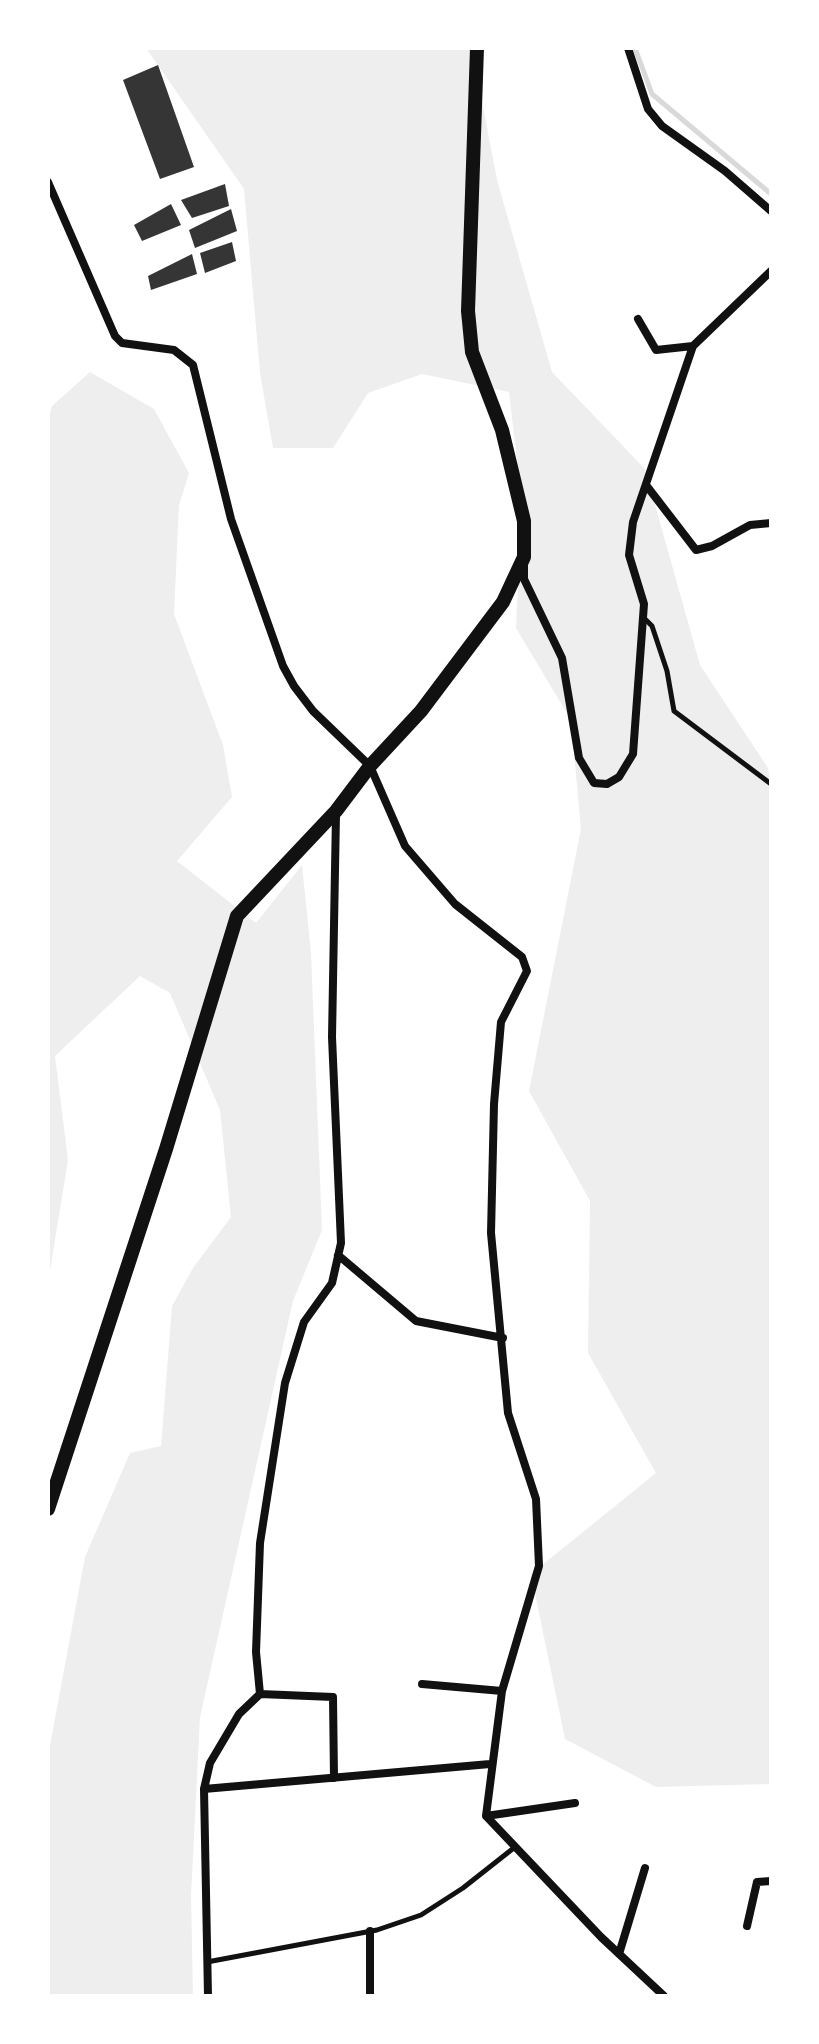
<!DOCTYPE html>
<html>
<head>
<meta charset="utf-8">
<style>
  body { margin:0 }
  #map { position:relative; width:819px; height:2044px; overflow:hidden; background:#fff; font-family:Ubuntu,sans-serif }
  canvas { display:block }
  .frame { position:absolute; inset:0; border:50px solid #fff; pointer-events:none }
</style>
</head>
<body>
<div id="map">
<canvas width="819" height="2044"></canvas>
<div class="frame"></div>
</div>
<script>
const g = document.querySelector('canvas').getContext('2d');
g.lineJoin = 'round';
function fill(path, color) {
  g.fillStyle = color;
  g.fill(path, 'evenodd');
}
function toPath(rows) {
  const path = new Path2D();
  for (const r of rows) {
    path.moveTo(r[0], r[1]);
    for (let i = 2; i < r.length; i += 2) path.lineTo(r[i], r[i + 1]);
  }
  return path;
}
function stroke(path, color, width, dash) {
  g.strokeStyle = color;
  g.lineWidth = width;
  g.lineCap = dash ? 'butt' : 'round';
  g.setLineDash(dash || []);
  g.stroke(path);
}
const green = toPath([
  [146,48,472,48,497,180,552,372,645,469,700,665,768,768,771,785,771,1784,656,1787,565,1739,531,1574,656,1473,588,1353,590,1201,529,1091,581,829,571,720,516,628,522,504,509,392,422,374,368,393,333,448,273,448,260,373,244,189],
  [90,372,154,409,189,473,179,505,174,614,223,745,232,797,177,861,256,923,302,865,311,953,322,1230,293,1301,200,1717,191,1896,193,1996,50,1996,48,1756,85,1557,130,1453,161,1446,172,1306,193,1268,231,1217,220,1110,170,993,140,976,55,1056,68,1160,48,1283,48,421,52,406]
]);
const stream = toPath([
  [635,48,652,94,771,194]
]);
const building = toPath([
  [158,65,194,167,160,179,123,80],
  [225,184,229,206,192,218,181,200],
  [171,204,181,225,142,241,134,225],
  [231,209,237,231,195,248,189,230],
  [232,242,236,261,205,273,200,253],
  [192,254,197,274,151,290,148,276]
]);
const service = toPath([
  [643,617,652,626,667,671,674,711,771,784],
  [207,1962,377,1930,421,1915,463,1888,515,1847]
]);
const minor = toPath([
  [628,48,648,109,662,126,725,171,771,211],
  [48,182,115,336,122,343,174,350,193,365,231,519,283,666,294,686,313,711,370,766,405,846,455,904,522,957,527,971,501,1022,494,1104,491,1233,508,1413,536,1499,539,1566,502,1691,486,1816,601,1937,664,1996],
  [638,319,656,350,693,346,771,271],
  [646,485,696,550,712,546,750,525,771,523],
  [524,564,524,579,562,658,579,758,594,783,607,784,619,777,633,754,644,604,629,555,633,522,693,346],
  [338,1255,416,1321,503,1338],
  [422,1684,502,1691],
  [260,1694,333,1697,334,1778],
  [204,1789,490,1764],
  [486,1816,575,1803],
  [747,1926,757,1882,771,1881],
  [619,1954,645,1868],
  [208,1996,204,1789,210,1763,239,1714,260,1694,256,1652,260,1543,285,1383,304,1322,332,1283,341,1243,332,1037,336,814],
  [370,1996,370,1931]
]);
const tertiary = toPath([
  [48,1509,166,1149,237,916,336,811,370,766,421,711,503,602,524,557,524,521,502,430,472,352,468,311,477,48]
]);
fill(green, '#eee');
stroke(stream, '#d9d9d9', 5);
fill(building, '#353535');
stroke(service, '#111', 5);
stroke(minor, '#111', 8);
stroke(tertiary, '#111', 14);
</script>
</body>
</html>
